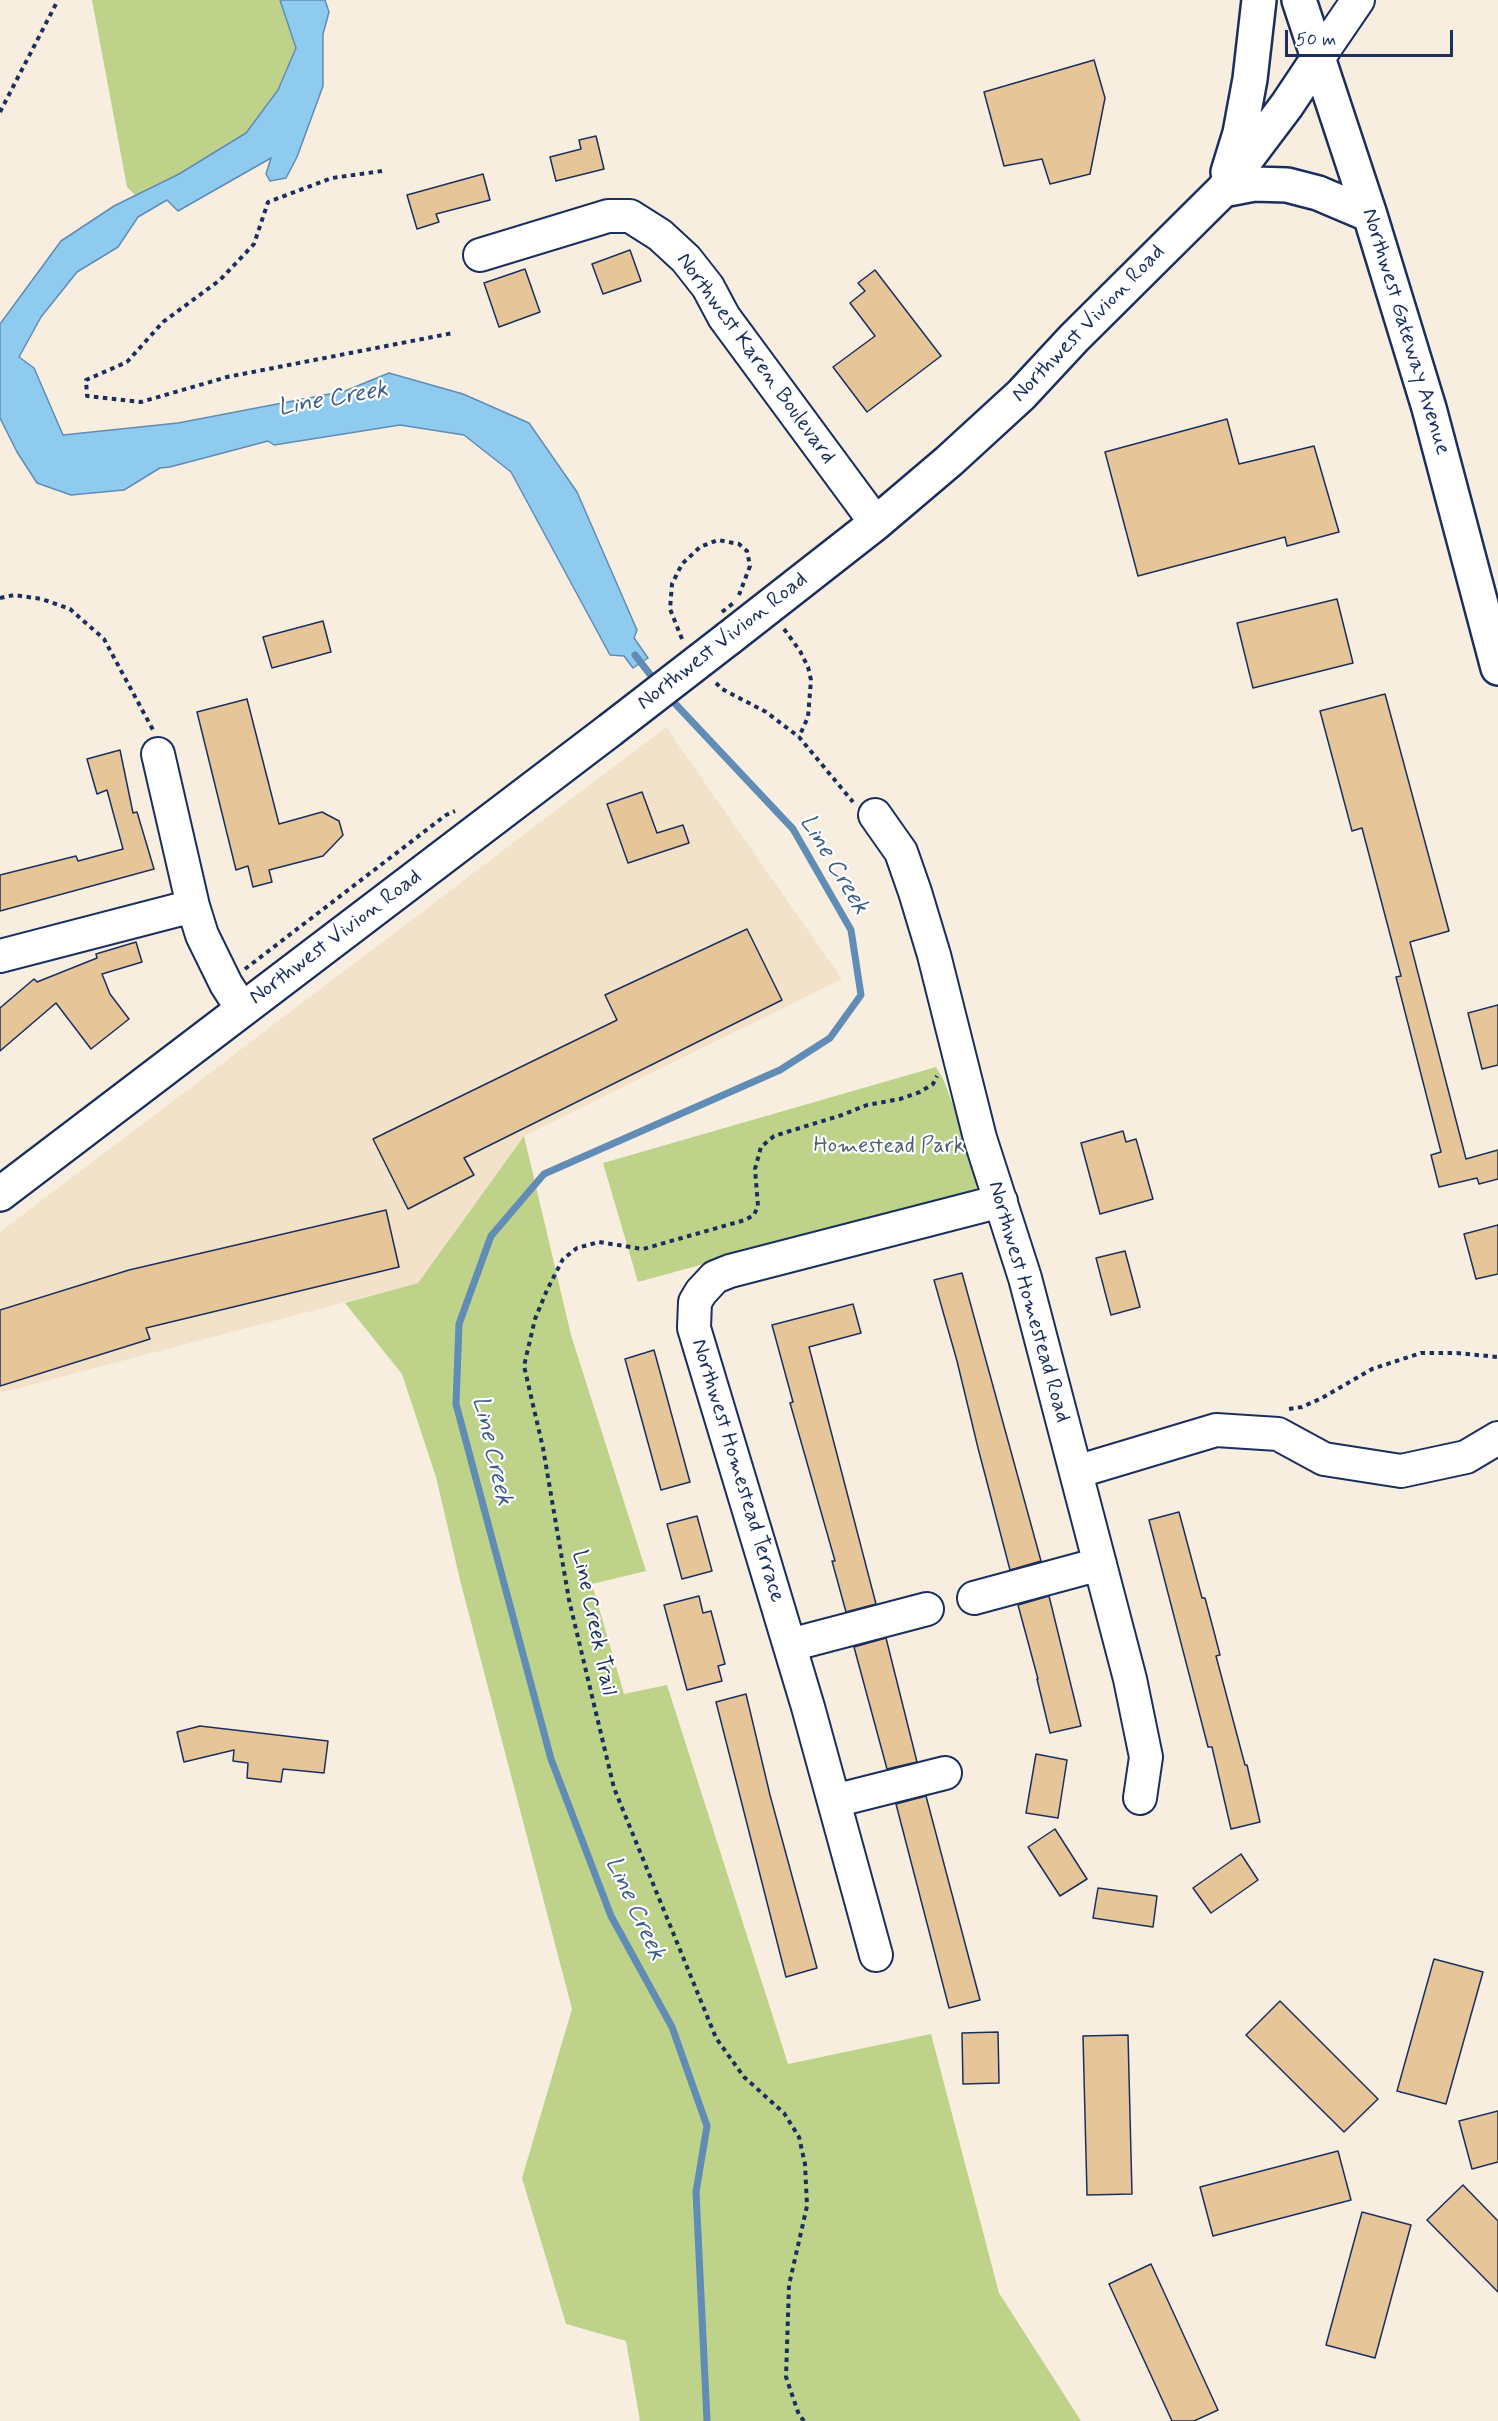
<!DOCTYPE html>
<html>
<head>
<meta charset="utf-8">
<style>
  body { margin:0 }
  #map { position:relative; width:1498px; height:2421px; overflow:hidden; background:#f8eee0; font-family:Mynerve,sans-serif }
  canvas { display:block }
  .scale { position:absolute; left:1285px; top:30px; width:168px; height:27px; box-sizing:border-box; border:3px solid #1b2f5e; border-top:0; padding-left:8px; font-size:18px; line-height:21px; white-space:nowrap; color:#1b2f5e; -webkit-text-stroke:4px #fff; paint-order:stroke }
</style>
</head>
<body>
<div id="map">
<canvas width="1498" height="2421"></canvas>
<div class="scale">50 m</div>
</div>
<script>
const g = document.querySelector('canvas').getContext('2d');
g.lineJoin = 'round';
function fill(path, color) {
  g.fillStyle = color;
  g.fill(path, 'evenodd');
}
function toPath(rows) {
  const path = new Path2D();
  for (const r of rows) {
    path.moveTo(r[0], r[1]);
    for (let i = 2; i < r.length; i += 2) path.lineTo(r[i], r[i + 1]);
  }
  return path;
}
function stroke(path, color, width, dash) {
  g.strokeStyle = color;
  g.lineWidth = width;
  g.lineCap = dash ? 'butt' : 'round';
  g.setLineDash(dash || []);
  g.stroke(path);
}
function drawText(font, color, halo, rows, align = 'center') {
  g.font = font + ' Mynerve,sans-serif';
  g.lineWidth = 4.5;
  g.setLineDash([]);
  g.textBaseline = 'middle';
  g.strokeStyle = halo;
  g.fillStyle = color;
  for (const [text, x, y, turn = 0] of rows) {
    g.save();
    g.translate(x, y);
    g.rotate((+turn || 0) * Math.PI / 180);
    g.textAlign = isNaN(turn) ? turn : align;
    if (halo) g.strokeText(text, 0, 0);
    g.fillText(text, 0, 0);
    g.restore();
  }
}
const built = toPath([
  [666,727,842,979,524,1136,418,1283,0,1393,0,1232]
]);
const green = toPath([
  [92,0,280,0,296,48,278,90,246,133,179,174,135,195,127,187],
  [936,1067,944,1081,979,1174,977,1187,974,1190,638,1282,603,1163],
  [524,1136,571,1335,646,1571,592,1584,624,1694,667,1685,788,2064,931,2034,999,2293,1081,2421,640,2421,626,2341,566,2324,522,2178,572,2009,461,1584,436,1477,402,1374,345,1303,418,1283]
]);
const water = toPath([
  [280,0,325,0,329,12,323,34,323,86,297,157,286,178,270,181,266,174,271,158,178,211,167,200,138,217,118,247,77,272,41,317,19,357,34,368,63,435,178,423,345,391,389,373,463,394,529,423,577,492,637,630,634,638,648,658,633,668,624,656,610,655,511,472,464,435,400,425,274,445,268,441,170,467,160,468,124,490,71,495,37,483,17,452,0,418,0,324,61,241,114,206,179,174,246,133,278,90,296,48,280,0]
]);
const stream = toPath([
  [635,655,656,682],
  [667,695,793,829,851,930,861,995,830,1038,780,1070,544,1174,491,1236,459,1324,456,1404,551,1759,611,1916,672,2027,707,2126,696,2192,707,2421]
]);
const building = toPath([
  [1094,60,1105,98,1090,174,1050,184,1042,159,1004,166,984,92,1094,60],
  [596,136,604,169,556,181,550,157,581,149,579,140,596,136],
  [483,174,490,200,436,214,439,222,417,229,407,195,483,174],
  [630,250,641,281,603,294,592,264,630,250],
  [525,269,540,312,499,327,484,283,525,269],
  [875,270,941,356,867,412,833,367,875,336,850,303,865,291,858,283,875,270],
  [1227,419,1239,464,1314,446,1339,532,1287,546,1285,537,1138,576,1105,452,1227,419],
  [1337,599,1353,663,1253,688,1237,623,1337,599],
  [323,621,331,652,272,668,263,637,323,621],
  [1385,694,1449,931,1410,942,1466,1159,1498,1150,1498,1179,1479,1184,1477,1178,1439,1187,1431,1155,1441,1152,1396,977,1401,976,1362,828,1352,831,1320,711,1385,694],
  [247,699,279,824,322,812,339,821,343,835,323,856,269,870,272,882,253,887,248,866,236,870,197,712,247,699],
  [120,750,133,813,137,812,154,869,0,911,0,875,76,856,78,861,123,849,107,790,97,794,87,759,120,750],
  [642,792,657,833,683,825,689,843,628,863,607,804,642,792],
  [747,929,782,1000,464,1158,474,1175,408,1209,373,1139,617,1020,605,995,747,929],
  [136,942,142,962,102,974,110,994,129,1019,91,1049,56,1003,0,1051,0,1008,34,979,37,982,97,958,96,954,136,942],
  [1498,1005,1498,1065,1482,1069,1468,1013,1498,1005],
  [1123,1131,1126,1142,1136,1139,1153,1199,1100,1214,1081,1143,1123,1131],
  [386,1210,399,1267,146,1328,150,1339,0,1386,0,1310,129,1270,386,1210],
  [1498,1225,1498,1274,1476,1279,1464,1234,1498,1225],
  [1125,1251,1140,1307,1111,1315,1096,1258,1125,1251],
  [962,1273,1041,1561,1010,1570,978,1448,957,1361,934,1280,962,1273],
  [853,1304,861,1333,809,1347,876,1604,846,1612,832,1561,835,1561,790,1403,793,1402,772,1325,853,1304],
  [654,1350,690,1482,661,1490,625,1359,654,1350],
  [1179,1512,1202,1598,1205,1598,1213,1628,1220,1655,1216,1656,1245,1765,1247,1765,1260,1822,1231,1829,1212,1747,1208,1747,1149,1520,1179,1512],
  [697,1516,712,1571,682,1579,667,1524,697,1516],
  [699,1596,703,1613,711,1611,725,1664,718,1666,722,1681,687,1690,664,1605,699,1596],
  [1049,1596,1081,1726,1050,1733,1037,1679,1038,1679,1018,1605,1049,1596],
  [886,1638,917,1762,887,1769,854,1647,886,1638],
  [746,1694,770,1795,817,1968,786,1977,716,1702,746,1694],
  [200,1726,328,1741,324,1773,283,1769,281,1782,247,1778,248,1763,233,1761,234,1750,184,1762,177,1732,200,1726],
  [1036,1754,1067,1760,1058,1818,1026,1813,1036,1754],
  [926,1796,980,2000,949,2008,896,1804,926,1796],
  [1055,1829,1087,1879,1060,1896,1028,1847,1055,1829],
  [1241,1854,1258,1880,1211,1913,1193,1888,1241,1854],
  [1098,1888,1157,1896,1153,1927,1093,1918,1098,1888],
  [1434,1959,1483,1972,1446,2104,1397,2091,1434,1959],
  [1280,2001,1378,2099,1344,2132,1246,2035,1280,2001],
  [998,2032,999,2083,963,2084,962,2033,998,2032],
  [1128,2035,1132,2194,1087,2195,1083,2036,1128,2035],
  [1498,2111,1498,2162,1472,2169,1459,2121,1498,2111],
  [1338,2151,1351,2200,1213,2236,1200,2187,1338,2151],
  [1463,2185,1498,2221,1498,2292,1427,2220,1463,2185],
  [1362,2212,1411,2225,1375,2358,1326,2345,1362,2212],
  [1151,2264,1218,2410,1194,2421,1172,2421,1109,2284,1151,2264]
]);
const path = toPath([
  [0,112,58,0],
  [382,171,332,178,268,202,254,244,220,280,163,322,127,362,86,380,87,396,141,402,227,377,453,333],
  [0,598,14,595,42,599,70,609,104,639,153,730],
  [784,629,800,651,808,667,811,680,808,717,799,737],
  [682,639,670,609,672,584,682,564,700,547,718,540,739,544,747,551,750,566,739,595],
  [716,683,722,689,766,712,799,737,853,802],
  [245,969,446,815,455,811],
  [1289,1409,1302,1407,1322,1398,1372,1369,1421,1353,1457,1353,1498,1357],
  [804,2421,799,2415,786,2377,789,2285,807,2206,805,2164,799,2137,784,2113,744,2077,716,2038,614,1788,569,1600,543,1448,524,1366,535,1319,547,1290,563,1259,577,1248,599,1242,643,1249,745,1220,754,1215,758,1206,755,1169,761,1147,774,1136,842,1115,867,1105,900,1099,920,1092,933,1084,937,1076]
]);
const minor = toPath([
  [1317,60,1358,0],
  [480,255,608,216,630,216,660,235,686,259,708,287,724,317,876,523],
  [158,754,193,906,202,935,226,984,242,1009],
  [875,815,901,852,915,892,934,955,980,1138,1025,1278,1130,1679,1146,1757,1140,1798],
  [0,956,193,906],
  [1076,1472,1216,1430,1278,1434,1324,1459,1401,1471,1466,1457,1498,1438],
  [974,1598,1100,1564],
  [790,1645,927,1609],
  [834,1801,945,1773],
  [876,1955,808,1707,694,1328,695,1302,701,1292,715,1277,730,1271,1001,1201]
]);
const major = toPath([
  [1299,0,1370,215,1429,408,1498,668],
  [1228,172,1240,133,1250,79,1259,0],
  [1223,190,1254,184,1287,185,1318,193,1370,215],
  [729,638,876,523,949,461,1021,395,1074,338,1223,190,1287,105,1317,60],
  [0,1194,610,730]
]);
const pathBridge = toPath([
  [722,612,736,601]
]);
const majorBridge = toPath([
  [610,730,729,638]
]);
const streetNames = [
  ["Northwest Vivion Road",1089,324,-46],
  ["Northwest Gateway Avenue",1405,332,73],
  ["Northwest Karen Boulevard",755,359,54],
  ["Northwest Vivion Road",723,642,-38],
  ["Northwest Vivion Road",336,938,-37],
  ["Northwest Homestead Road",1028,1302,74],
  ["Northwest Homestead Terrace",737,1471,73],
  ["Line Creek Trail",593,1623,78]
];
const parkNames = [
  ["Homestead Park",889,1147]
];
const waterNames = [
  ["Line Creek",333,400,-10],
  ["Line Creek",833,865,59],
  ["Line Creek",491,1451,77],
  ["Line Creek",634,1909,65]
];
fill(built, '#f3e2ca');
fill(green, '#bed389');
fill(water, '#8fcaef');
stroke(water, '#618cb5', 1.5);
stroke(stream, '#618cb5', 7);
fill(building, '#e6c598');
stroke(building, '#1b2f5e', 1.5);
stroke(minor, '#1b2f5e', 36);
stroke(major, '#1b2f5e', 38);
stroke(path, '#1b2f5e', 4, [4.5, 4.5]);
stroke(minor, '#fff', 32);
stroke(major, '#fff', 33);
stroke(majorBridge, '#1b2f5e', 38, []);
stroke(pathBridge, '#1b2f5e', 4, [4.5, 4.5]);
stroke(majorBridge, '#fff', 33);
drawText('22px', '#1b2f5e', '#fff', streetNames);
drawText('22px', '#4c606b', '#fff', parkNames);
drawText('italic 24px', '#3e5e8a', '#fff', waterNames);
</script>
</body>
</html>
